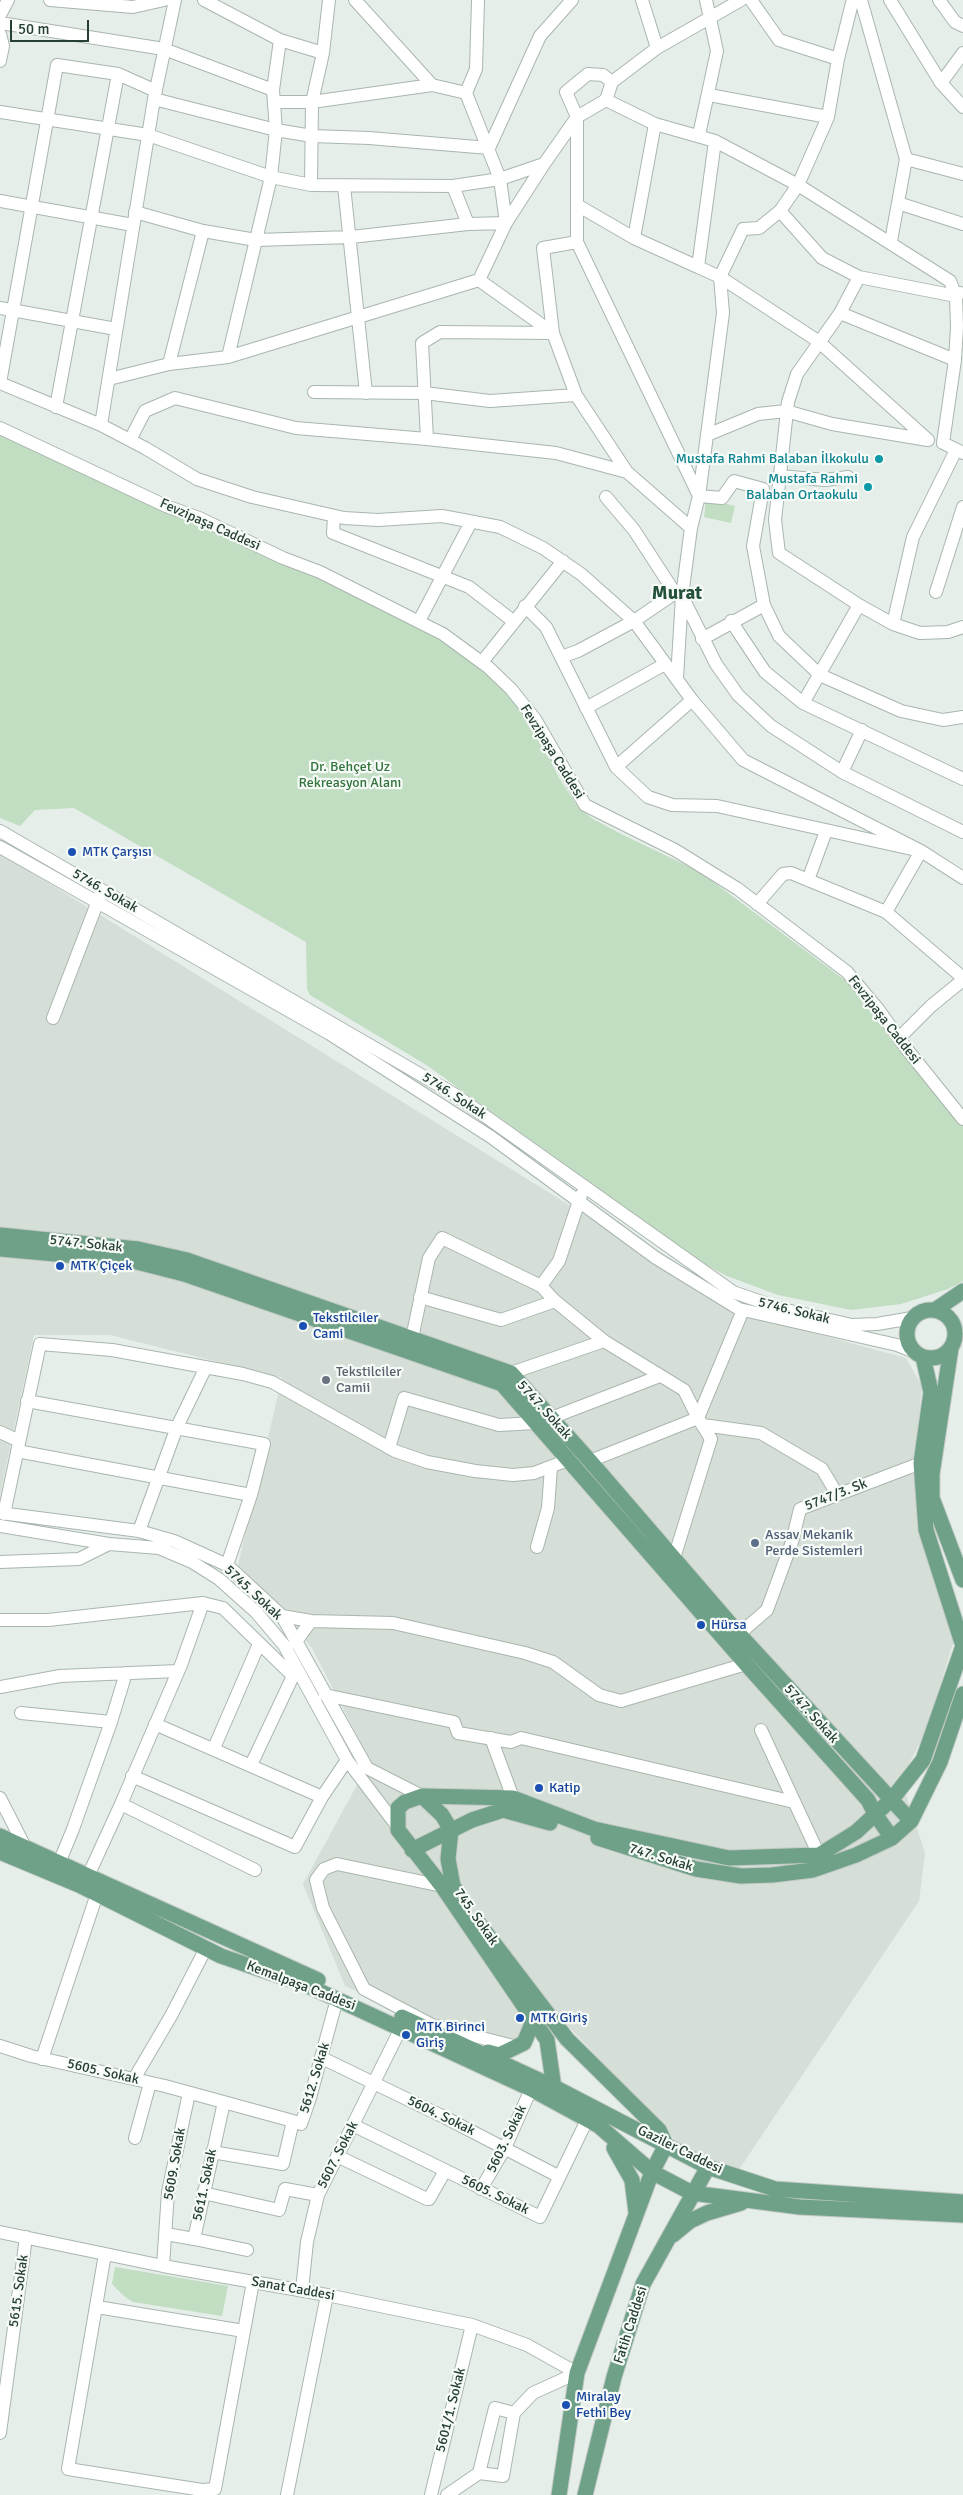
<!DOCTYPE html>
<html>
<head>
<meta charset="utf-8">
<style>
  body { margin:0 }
  #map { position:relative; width:963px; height:2495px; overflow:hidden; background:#e6eee9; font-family:Signika,sans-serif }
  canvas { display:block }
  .scale { position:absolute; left:10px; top:20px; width:79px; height:22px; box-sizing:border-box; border:2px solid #264032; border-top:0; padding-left:6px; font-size:15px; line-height:18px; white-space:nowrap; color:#264032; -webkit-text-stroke:4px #f7fbf8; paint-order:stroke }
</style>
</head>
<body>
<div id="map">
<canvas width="963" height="2495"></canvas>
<div class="scale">50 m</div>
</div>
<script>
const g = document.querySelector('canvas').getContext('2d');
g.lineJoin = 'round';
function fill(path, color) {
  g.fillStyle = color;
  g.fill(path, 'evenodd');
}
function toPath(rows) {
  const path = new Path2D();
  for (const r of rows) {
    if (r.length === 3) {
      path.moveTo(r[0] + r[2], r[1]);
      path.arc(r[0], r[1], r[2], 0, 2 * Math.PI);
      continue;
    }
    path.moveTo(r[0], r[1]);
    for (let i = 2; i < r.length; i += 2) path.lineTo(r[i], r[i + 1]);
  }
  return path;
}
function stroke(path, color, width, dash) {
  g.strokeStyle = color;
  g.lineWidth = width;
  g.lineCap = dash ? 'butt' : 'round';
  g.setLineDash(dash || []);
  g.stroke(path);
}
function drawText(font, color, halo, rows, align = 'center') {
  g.font = font + ' Signika,sans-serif';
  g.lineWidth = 4.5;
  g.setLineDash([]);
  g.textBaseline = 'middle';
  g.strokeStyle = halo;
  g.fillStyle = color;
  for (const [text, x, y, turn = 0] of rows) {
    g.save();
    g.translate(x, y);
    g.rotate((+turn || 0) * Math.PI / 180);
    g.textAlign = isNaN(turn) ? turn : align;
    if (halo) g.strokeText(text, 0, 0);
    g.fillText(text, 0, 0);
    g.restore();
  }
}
const built = toPath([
  [0,853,747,1315,906,1358,922,1386,913,1476,921,1532,954,1640,926,1731,901,1779,925,1853,919,1901,736,2174,678,2143,557,2014,500,2056,345,1986,303,1884,370,1761,312,1648,238,1565,282,1378,110,1335,34,1335,0,1495]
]);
const green = toPath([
  [0,431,149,505,371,596,481,663,528,715,559,778,578,807,593,819,619,833,700,872,854,987,963,1123,963,1281,948,1289,901,1304,851,1310,778,1295,727,1276,700,1262,428,1066,310,995,307,989,306,942,74,808,35,810,20,826,0,818],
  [706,499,735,506,731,523,704,517],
  [115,2267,228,2286,222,2316,133,2302,125,2297,112,2284]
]);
const minor = toPath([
  [50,0,133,7,164,0],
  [204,0,280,40,323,53],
  [642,0,657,48],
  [741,0,657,48,612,82,606,100,655,124,715,141,798,185,950,281,956,296,957,327,955,360,943,443,963,453],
  [751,0,779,40,838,59],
  [855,0,852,3,838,59,828,117,798,185,780,211,822,258,859,277,956,296,960,293],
  [861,0,906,159,891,241],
  [890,0,941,83,963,107],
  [939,0,955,22,963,26],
  [0,15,8,0],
  [0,23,164,49,273,90],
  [0,34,3,46,0,61],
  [612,82,603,75,588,74,566,92,577,117,577,242,699,496,722,498,734,481,763,489,753,546,764,605],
  [941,83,963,53],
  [466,93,476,69,478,0],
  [709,95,828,117],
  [154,99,276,130,312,136,369,138,489,148,540,36,572,0],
  [275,102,312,102,432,85],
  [0,112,148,135,271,177,311,185,453,186,500,179,544,164],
  [699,135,717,51,706,0],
  [715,141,698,267,720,277,723,313,699,496,691,528,682,596,716,664,738,695,771,726,842,772,963,832],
  [906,159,963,174],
  [311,185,312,102,323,53,329,0],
  [344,186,366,393],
  [453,186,468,224],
  [0,201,133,225],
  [898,203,963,224],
  [577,205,634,238,698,267],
  [780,211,759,228,743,229,720,277,818,341,928,440],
  [135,212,203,231,256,240,351,237,468,224,506,223,500,179,466,93,432,85,355,0],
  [634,238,655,124],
  [859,277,840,313,797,374,788,402,775,520,779,553,859,605,893,624,920,633,948,632,963,627],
  [479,280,553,333,576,395,627,472],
  [0,308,116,329],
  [840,313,955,360],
  [228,357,271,177,276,130,273,90,280,40],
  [169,364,203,231],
  [109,379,169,364,228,357,479,280,506,223,544,164,577,117,606,100],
  [0,383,101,425,145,448,197,479,252,497,344,518,378,520,442,516,500,527,543,548,581,574,634,621,692,700,743,760,921,851,963,878],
  [0,383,57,65,118,74,156,91],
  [314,392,424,393,490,401,576,395],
  [56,407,118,74],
  [101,425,154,99,175,0],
  [0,428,166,506,199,518,283,558,320,572,443,634,488,667,511,689,535,719,585,805,675,850,738,889,847,972,878,1009,906,1048,963,1119],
  [707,435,758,414,786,411,832,424,928,440],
  [427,439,422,343,440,332,553,333,543,248,577,242],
  [130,440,145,411,175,398,296,428,427,439,556,453,627,472,691,528],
  [780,476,825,480,848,477],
  [606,497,634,530,675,593],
  [334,516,333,533,469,587,513,621],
  [936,592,963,507],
  [525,606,546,627,616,767,648,797,672,805,717,806,921,851,886,912],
  [419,621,471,522],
  [731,621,765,672,803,703,963,779],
  [893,624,913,537,956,450],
  [702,639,764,605,779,636,820,675,901,711,943,720,963,717],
  [561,657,578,651,634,621,675,593,682,596,677,678],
  [482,662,563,561],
  [803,703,859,605],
  [586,708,665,664],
  [616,767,692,700],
  [842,772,862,730],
  [0,831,454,1094,733,1292,782,1309,852,1325,877,1324,912,1318],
  [0,847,330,1034,491,1137,656,1258,739,1309,897,1345,912,1351],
  [808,880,826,831],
  [757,904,783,874,791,873,886,912,963,978],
  [53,1018,101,893],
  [899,1038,931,1006,963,980],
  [541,1286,559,1261,581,1195],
  [420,1297,501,1320,555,1301],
  [412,1338,429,1258,442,1238,541,1286,555,1301,604,1341,684,1390,698,1418,590,1461],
  [511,1373,604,1341],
  [27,1401,264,1444,251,1495,227,1565],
  [551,1418,660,1376],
  [703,1425,761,1433,822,1469,837,1494],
  [0,1432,19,1441],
  [389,1448,404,1398,499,1425,536,1423],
  [17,1451,251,1495],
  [0,1513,139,1531,174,1541,227,1565,282,1616,367,1768,422,1796],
  [4,1514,40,1344,112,1350,243,1374,272,1382,395,1451,427,1462,475,1471,513,1475,534,1473,568,1460],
  [0,1526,109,1544,159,1548,192,1562,219,1579,256,1612,284,1645,347,1760,397,1826],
  [139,1531,177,1427,206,1367],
  [537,1547,548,1508,551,1467],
  [674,1558,711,1439,698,1418,743,1310],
  [0,1562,79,1559,109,1544],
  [282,1616,311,1621,393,1623,525,1653,553,1662,599,1695,621,1701,746,1664],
  [0,1620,48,1620,203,1603],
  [739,1634,767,1610,792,1542,800,1509,921,1463],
  [295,1643,311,1621],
  [0,1687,60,1676,178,1671],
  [325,1695,454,1722,458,1733,511,1742,521,1738,794,1802],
  [21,1713,111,1722],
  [155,1724,322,1797],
  [761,1730,819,1855],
  [491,1738,513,1798],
  [214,1748,259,1644],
  [251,1765,293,1676],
  [132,1776,295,1847,322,1797,347,1760],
  [0,1798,25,1847],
  [121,1804,255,1870],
  [59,1863,73,1829,111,1722,126,1673],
  [88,1876,121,1804,181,1665,203,1603,223,1608,293,1676,298,1673],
  [442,1886,337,1864,324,1869,316,1880,323,1908,364,1989,432,2025,517,2047],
  [0,2046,31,2056,165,2086,293,2121],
  [322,2058,444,2117,558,2176],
  [42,2059,97,1894],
  [134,2079,172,2014,206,1948],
  [353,2125,540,2217,587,2120],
  [135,2138,150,2083],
  [212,2152,283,2164,293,2121,301,2124,310,2098,337,1999],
  [337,2156,427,2199,429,2199,445,2171],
  [481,2189,505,2148,531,2089],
  [203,2193,279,2210,285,2189,318,2195],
  [0,2232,163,2266,327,2295,472,2325,527,2345,577,2373],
  [166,2234,194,2239,224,2102],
  [194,2239,247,2250],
  [105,2254,68,2469,202,2490,215,2489,253,2282],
  [163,2266,168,2192,189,2093],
  [302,2290,307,2242,318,2195,401,2028],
  [97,2307,244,2331],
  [495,2408,514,2413,503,2476,479,2473,495,2408],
  [514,2413,533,2393,577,2373],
  [0,2433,26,2237],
  [287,2495,327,2295],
  [431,2495,472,2325],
  [447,2495,479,2473]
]);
const major = toPath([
  [0,1235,138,1249,187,1260,511,1373,590,1461,739,1634,911,1821],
  [0,1249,133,1261,184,1274,502,1384,746,1664,868,1800,875,1814,892,1838],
  [931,1334,24],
  [935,1310,963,1291],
  [951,1348,932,1474,932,1498,963,1580],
  [923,1357,931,1392,921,1463,926,1530,963,1646],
  [422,1796,442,1815,451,1830,448,1859,453,1886,461,1898],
  [0,1836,318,1980],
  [598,1838,696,1869,741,1876,772,1875,813,1870,856,1855,892,1838,911,1821,940,1762,963,1694],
  [412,1850,472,1820,503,1810,550,1823],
  [0,1852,79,1885,221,1956,306,1985,531,2089,599,2126,652,2172,692,2193,800,2207,963,2215],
  [477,1921,567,2039,659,2130,666,2145],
  [402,2017,554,2087,708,2167,775,2189,963,2202],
  [488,2052,499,2055,524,2043,533,2021],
  [555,2095,547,2040,442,1886,398,1830,398,1808,405,1802,422,1796,513,1798,594,1829,729,1858,819,1855,856,1832,892,1799,923,1760,963,1646],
  [614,2148,632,2180,636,2212],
  [673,2235,690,2221,707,2213,741,2203],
  [559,2495,577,2373,652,2172,666,2145],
  [585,2495,614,2377,643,2284,708,2167]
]);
const markers = [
  [879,459,5,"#0f9aa8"],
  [868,487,5,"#0f9aa8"],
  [72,852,5,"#1a4fb4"],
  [60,1266,5,"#1a4fb4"],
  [303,1326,5,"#1a4fb4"],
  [326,1380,5,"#6b7280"],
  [755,1543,5,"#5c6f8a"],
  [701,1625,5,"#1a4fb4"],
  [539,1788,5,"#1a4fb4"],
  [520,2018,5,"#1a4fb4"],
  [406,2035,5,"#1a4fb4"],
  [566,2405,5,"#1a4fb4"]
];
const cultureNames = [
  ["Mustafa Rahmi Balaban İlkokulu",869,459],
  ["Mustafa Rahmi",858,479],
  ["Balaban Ortaokulu",858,495]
];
const streetNames = [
  ["Fevzipaşa Caddesi",210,525,24],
  ["Fevzipaşa Caddesi",552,752,58],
  ["5746. Sokak",105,891,30],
  ["Fevzipaşa Caddesi",884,1020,52],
  ["5746. Sokak",454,1096,33],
  ["5747. Sokak",86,1244,6],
  ["5746. Sokak",794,1311,14],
  ["5747. Sokak",544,1410,48],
  ["5747/3. Sk",836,1495,-21],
  ["5745. Sokak",253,1593,43],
  ["5747. Sokak",811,1714,48],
  ["747. Sokak",661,1858,17],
  ["745. Sokak",476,1917,55],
  ["Kemalpaşa Caddesi",301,1986,21],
  ["5605. Sokak",103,2072,13],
  ["5612. Sokak",315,2078,-73],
  ["5604. Sokak",441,2116,26],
  ["5603. Sokak",507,2139,-64],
  ["Gaziler Caddesi",680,2150,26],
  ["5607. Sokak",338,2155,-63],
  ["5609. Sokak",175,2164,-80],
  ["5611. Sokak",205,2185,-78],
  ["5605. Sokak",495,2195,26],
  ["Sanat Caddesi",293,2289,10],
  ["5615. Sokak",19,2291,-82],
  ["Fatih Caddesi",631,2325,-72],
  ["5601/1. Sokak",451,2410,-76]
];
const parkNames = [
  ["Dr. Behçet Uz",350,767],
  ["Rekreasyon Alanı",350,783]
];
const transitNames = [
  ["MTK Çarşısı",82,852],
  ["MTK Çiçek",70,1266],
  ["Tekstilciler",313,1318],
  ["Cami",313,1334],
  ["Hürsa",711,1625],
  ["Katip",549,1788],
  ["MTK Giriş",530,2018],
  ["MTK Birinci",416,2027],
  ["Giriş",416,2043],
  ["Miralay",576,2397],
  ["Fethi Bey",576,2413]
];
const worshipNames = [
  ["Tekstilciler",336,1372],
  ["Camii",336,1388]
];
const serviceNames = [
  ["Assav Mekanik",765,1535],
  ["Perde Sistemleri",765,1551]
];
const districtNames = [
  ["Murat",677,594]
];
fill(built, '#d5ded7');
fill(green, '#c1ddc2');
stroke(minor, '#a9b6ae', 14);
stroke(major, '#c2cac6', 17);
stroke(minor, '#fff', 12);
stroke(major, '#6ea187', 15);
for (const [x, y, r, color] of markers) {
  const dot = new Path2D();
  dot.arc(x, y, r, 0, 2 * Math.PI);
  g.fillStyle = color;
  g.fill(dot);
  stroke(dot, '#f7fbf8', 2);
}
drawText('14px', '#0d838f', '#f7fbf8', cultureNames, 'right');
drawText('14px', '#264032', '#f7fbf8', streetNames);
drawText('14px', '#32743c', '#f7fbf8', parkNames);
drawText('14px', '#164399', '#f7fbf8', transitNames, 'left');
drawText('14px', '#5b616d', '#f7fbf8', worshipNames, 'left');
drawText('14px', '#4e5e75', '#f7fbf8', serviceNames, 'left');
drawText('bold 19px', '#23513a', '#f7fbf8', districtNames);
</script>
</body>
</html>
